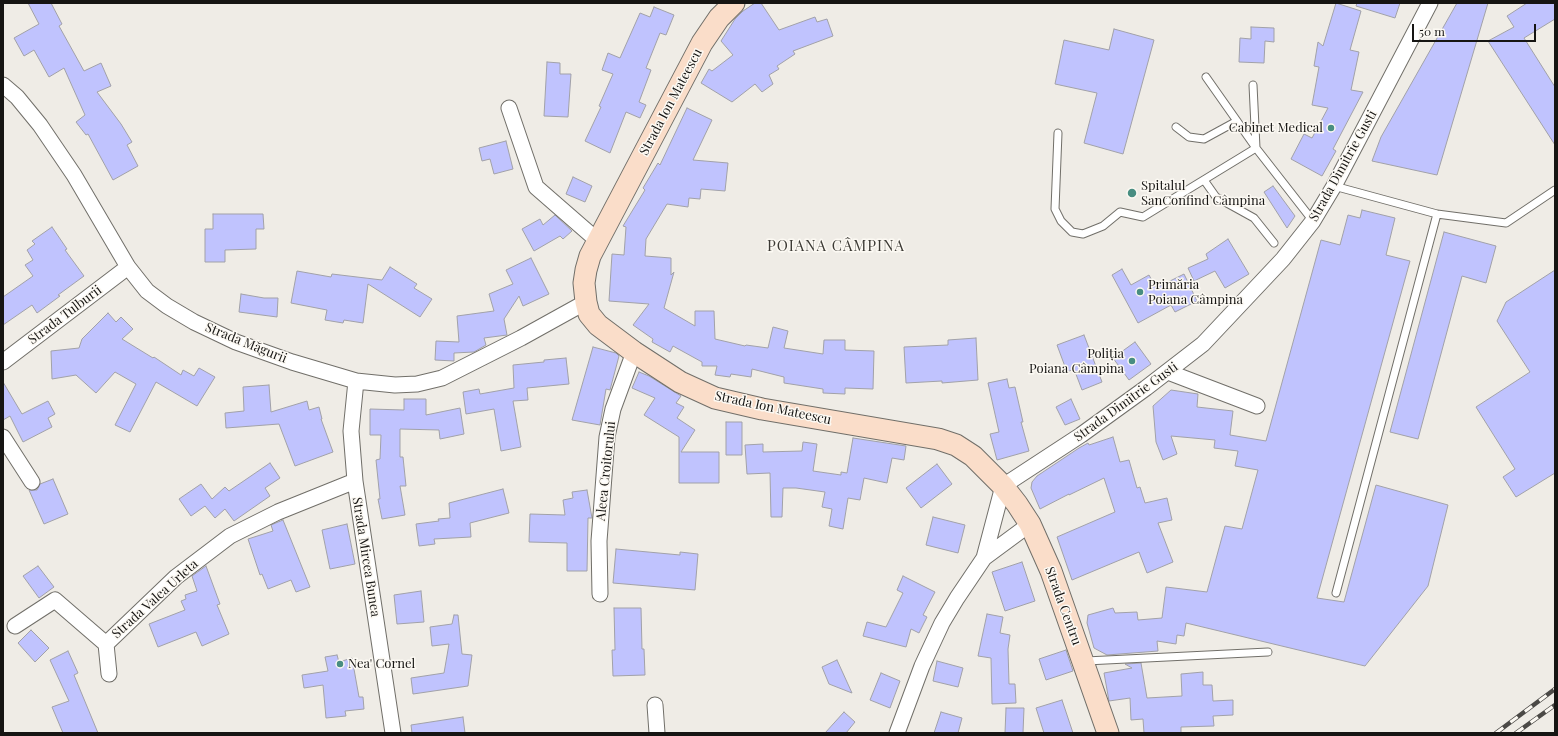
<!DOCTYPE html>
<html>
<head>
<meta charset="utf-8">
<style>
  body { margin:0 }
  #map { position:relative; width:1558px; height:736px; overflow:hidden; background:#efece6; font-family:"Playfair Display",serif }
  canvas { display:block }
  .frame { position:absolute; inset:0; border:4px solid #161513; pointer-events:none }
  .scale { position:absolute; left:1412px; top:24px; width:124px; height:18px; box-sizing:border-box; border:2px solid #161513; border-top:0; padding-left:5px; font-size:12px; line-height:14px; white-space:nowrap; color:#161513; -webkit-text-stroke:3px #fcf9f3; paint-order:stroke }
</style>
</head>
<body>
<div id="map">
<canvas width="1558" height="736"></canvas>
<div class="frame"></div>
<div class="scale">50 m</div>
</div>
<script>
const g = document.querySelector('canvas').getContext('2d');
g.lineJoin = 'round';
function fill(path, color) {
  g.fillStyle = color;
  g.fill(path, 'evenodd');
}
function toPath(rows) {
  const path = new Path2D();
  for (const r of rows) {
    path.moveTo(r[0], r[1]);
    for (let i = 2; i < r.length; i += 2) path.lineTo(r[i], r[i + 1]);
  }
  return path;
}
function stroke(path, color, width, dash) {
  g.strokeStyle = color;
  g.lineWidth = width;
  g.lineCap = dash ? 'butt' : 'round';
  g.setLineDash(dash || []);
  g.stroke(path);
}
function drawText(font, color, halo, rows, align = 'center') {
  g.font = font + ' "Playfair Display",serif';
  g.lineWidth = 3;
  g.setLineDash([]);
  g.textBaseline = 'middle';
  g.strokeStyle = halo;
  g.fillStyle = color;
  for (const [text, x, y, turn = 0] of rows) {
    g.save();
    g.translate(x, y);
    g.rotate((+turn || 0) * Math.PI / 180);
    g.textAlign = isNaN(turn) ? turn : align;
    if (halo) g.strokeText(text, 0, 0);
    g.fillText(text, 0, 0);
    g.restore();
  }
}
const building = toPath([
  [28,3,51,3,62,24,59,26,84,71,101,63,111,86,97,92,121,124,132,142,127,145,138,166,113,180,88,134,86,135,76,122,85,115,64,68,49,77,34,50,24,56,14,38,39,24,28,3],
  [755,3,761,3,779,30,815,17,817,22,827,19,833,36,793,51,795,54,777,66,779,69,769,75,773,84,762,92,755,84,732,102,701,83,709,69,712,71,733,55,721,41,735,19,743,11,755,3],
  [1336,3,1361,11,1350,50,1359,52,1351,90,1363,92,1333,149,1336,151,1322,176,1291,159,1304,134,1312,138,1328,108,1312,105,1319,67,1314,66,1318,42,1323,46,1336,3],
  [1357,3,1400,3,1395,18,1356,6,1357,3],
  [1457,3,1488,3,1437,175,1372,161,1381,137,1457,3],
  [1527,3,1555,3,1555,19,1524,38,1555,87,1555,145,1488,41,1514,27,1507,16,1527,3],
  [654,7,674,15,666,35,660,33,646,68,651,70,639,102,646,105,640,118,626,112,610,153,585,141,601,107,599,106,613,74,602,70,608,53,620,58,640,13,650,17,654,7],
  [1251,27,1274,28,1274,42,1265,41,1264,63,1239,62,1240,38,1251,39,1251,27],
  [1114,29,1154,40,1123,154,1084,143,1097,93,1055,84,1064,40,1109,50,1114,29],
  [547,62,560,63,560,74,571,74,568,117,544,116,547,62],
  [687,108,712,120,693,160,728,163,725,191,701,189,700,199,689,198,688,207,667,204,646,239,645,256,671,258,671,275,674,272,664,308,695,326,695,311,714,311,715,339,745,346,746,345,768,348,773,327,788,331,784,348,823,354,824,340,845,340,845,350,874,351,873,389,845,388,845,394,823,393,823,389,784,383,784,377,752,369,751,377,731,374,730,377,715,375,717,366,702,366,702,362,673,346,670,352,652,342,653,339,633,325,649,304,609,301,612,254,624,255,626,227,623,226,645,190,643,188,658,163,660,165,687,108],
  [506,141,513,169,494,174,490,159,482,161,479,148,506,141],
  [573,177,592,186,585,202,566,194,573,177],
  [1273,186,1295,216,1287,228,1264,192,1273,186],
  [1362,210,1395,218,1386,255,1410,261,1317,598,1344,602,1376,485,1448,505,1428,586,1365,666,1186,623,1184,636,1177,635,1176,644,1157,641,1158,651,1107,655,1094,648,1087,623,1088,615,1113,608,1115,613,1137,612,1138,620,1162,618,1166,587,1207,592,1225,526,1242,529,1258,470,1235,466,1238,451,1214,448,1215,440,1171,436,1177,454,1163,460,1156,442,1153,406,1171,390,1198,394,1197,407,1233,411,1230,435,1266,441,1321,240,1340,245,1348,215,1360,218,1362,210],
  [213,214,263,214,264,229,256,229,256,249,225,250,225,262,205,262,205,229,213,229,213,214],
  [555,215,572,231,563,239,560,236,534,251,522,229,540,219,543,225,555,215],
  [52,227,67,249,65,250,84,276,58,295,60,296,37,313,32,305,3,325,3,297,33,276,25,265,33,260,27,250,35,244,32,241,52,227],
  [1444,232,1496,246,1486,283,1462,276,1418,439,1390,432,1444,232],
  [1228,239,1249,274,1225,288,1215,271,1194,281,1188,268,1208,259,1206,254,1228,239],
  [531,258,549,294,523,306,519,296,504,319,507,335,484,338,486,345,474,352,454,353,454,361,435,360,436,341,459,342,457,316,494,311,489,294,513,284,506,270,531,258],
  [390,267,417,284,414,288,432,299,420,317,368,284,363,323,344,320,343,323,325,320,327,310,291,303,297,271,331,277,332,274,382,280,390,267],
  [1122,269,1131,285,1149,275,1156,288,1184,274,1197,301,1175,312,1171,305,1138,323,1112,275,1122,269],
  [1555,270,1555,473,1516,497,1503,477,1515,469,1476,407,1530,372,1497,321,1506,302,1555,270],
  [241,294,264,298,278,298,277,317,239,312,241,294],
  [108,313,116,322,121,317,133,329,122,339,153,358,154,357,181,375,183,370,194,376,199,368,215,377,197,406,156,382,130,432,115,425,136,384,115,372,96,393,76,375,52,379,51,351,79,348,82,339,108,313],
  [1084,335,1102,382,1082,390,1074,369,1067,372,1057,345,1084,335],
  [976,338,978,380,942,383,942,381,906,383,904,347,948,345,948,340,976,338],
  [1135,342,1151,364,1129,380,1113,358,1135,342],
  [593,347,616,353,619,356,610,390,606,389,600,425,572,420,593,347],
  [566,358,569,384,527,388,528,400,513,401,521,447,501,451,494,409,466,414,463,392,479,389,480,394,514,388,513,365,544,362,544,360,566,358],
  [639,372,649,376,681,396,676,403,684,407,677,418,695,430,681,452,719,452,719,483,679,483,679,437,644,415,655,398,632,388,639,372],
  [1007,379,1009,388,1015,387,1023,422,1021,422,1029,451,997,460,990,434,999,432,988,383,1007,379],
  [3,382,22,414,48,401,55,414,48,418,52,427,23,442,10,416,3,420,3,382],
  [269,385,271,412,307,401,309,410,319,407,322,419,321,419,333,452,295,466,279,424,226,428,225,413,244,411,243,387,269,385],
  [404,399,426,399,426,415,460,408,464,434,440,439,439,430,400,429,400,457,403,457,406,486,400,486,405,515,382,519,378,499,380,499,376,460,380,459,381,435,370,435,370,409,404,410,404,399],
  [1071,399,1080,419,1065,425,1056,407,1071,399],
  [726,422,742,422,742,455,726,455,726,422],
  [1113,437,1120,462,1129,460,1137,488,1140,487,1145,503,1167,498,1172,520,1158,523,1173,562,1147,573,1139,552,1072,580,1057,537,1115,512,1104,478,1069,495,1069,494,1040,509,1031,488,1032,482,1037,476,1079,448,1088,443,1089,445,1113,437],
  [853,438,906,446,904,460,892,458,887,483,864,478,860,500,848,498,843,529,829,526,832,509,822,507,825,492,796,488,783,488,782,517,771,517,770,473,747,474,745,445,763,444,763,452,802,451,803,442,817,444,813,471,841,475,841,472,847,473,853,438],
  [270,463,280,478,265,488,270,496,234,521,225,509,215,518,205,506,191,516,179,499,201,484,212,499,225,487,229,491,270,463],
  [937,464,952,484,921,508,906,488,937,464],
  [53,479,68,514,44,524,29,490,37,490,40,484,53,479],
  [503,489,509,513,470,523,471,537,434,539,435,544,419,546,416,524,439,521,438,519,450,518,449,503,503,489],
  [587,490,592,518,588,518,587,571,567,571,567,543,529,542,530,514,565,515,563,500,573,498,572,492,587,490],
  [933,517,965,525,958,553,926,545,933,517],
  [283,520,310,587,296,592,291,580,268,589,262,574,260,575,248,539,273,531,271,525,283,520],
  [347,524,355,564,330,569,322,530,347,524],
  [616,549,680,555,680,552,698,554,695,590,613,583,616,549],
  [1022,562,1035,601,1005,611,992,572,1022,562],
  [38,566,54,587,39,598,23,576,38,566],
  [206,566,220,604,217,605,229,634,202,646,196,632,158,647,149,624,185,610,181,601,186,599,185,595,197,591,192,576,206,566],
  [903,576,935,592,923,615,927,617,919,633,911,629,906,647,863,636,867,622,886,627,903,593,897,590,903,576],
  [421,591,424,622,397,624,394,595,421,591],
  [614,608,641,608,642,649,644,649,645,675,613,676,612,650,615,650,614,608],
  [987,614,1003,617,1000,633,1010,635,1008,649,1009,684,1015,684,1016,703,992,704,991,658,978,656,987,614],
  [454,615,458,615,462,654,472,655,468,686,413,694,411,678,444,673,449,644,432,646,430,627,452,624,454,615],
  [31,630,49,648,35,662,18,643,31,630],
  [1066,650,1073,671,1046,680,1039,659,1066,650],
  [68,651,78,673,74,675,98,733,63,733,52,707,69,701,50,660,68,651],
  [337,655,339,662,352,658,359,697,363,697,364,709,345,711,346,716,326,718,323,685,304,688,302,675,328,671,325,657,337,655],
  [837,660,852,693,829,684,822,667,837,660],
  [937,661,963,668,958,687,933,681,937,661],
  [1141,663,1147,698,1182,696,1181,674,1203,672,1203,685,1212,685,1213,701,1233,700,1233,715,1213,716,1214,726,1181,727,1181,733,1144,733,1143,719,1131,720,1130,698,1109,701,1104,673,1132,668,1125,664,1141,663],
  [881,673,900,681,890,708,870,700,881,673],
  [1062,700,1073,733,1044,733,1036,708,1062,700],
  [1006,708,1024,708,1023,733,1005,733,1006,708],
  [844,712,855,722,846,733,825,733,844,712],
  [941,712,962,718,958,733,934,733,941,712],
  [463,717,465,733,412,733,411,725,463,717]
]);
const service = toPath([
  [1206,77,1256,148],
  [1253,85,1256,148],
  [1176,127,1189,137,1204,139,1237,121],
  [1058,133,1055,209,1061,221,1072,232,1083,234,1103,226,1120,212,1143,217,1256,148,1313,221],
  [1204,180,1216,197,1254,218,1274,243],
  [1334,186,1437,214,1506,223,1555,190],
  [1336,593,1437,214],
  [1086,661,1268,652]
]);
const minor = toPath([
  [3,85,17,97,40,125,74,175,128,267,147,291,167,306,194,322,236,342,292,362,356,381,395,385,417,384,442,378,521,338,586,302],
  [509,108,536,187,598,241],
  [3,362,128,267],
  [1168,372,1257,406],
  [356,381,351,431,355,481,393,733],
  [3,437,32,482],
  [984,558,1003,486,1081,435,1146,388,1203,344,1283,259,1313,221,1334,186,1430,3],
  [600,594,599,541,607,437,613,409,634,352],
  [15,626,55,600,106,644,109,674],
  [106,644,176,577,230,536,278,512,355,481],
  [655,705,657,733],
  [897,733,922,666,942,623,957,598,984,558,1030,524]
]);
const secondary = toPath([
  [734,3,719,18,702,43,590,256,586,270,584,283,586,302,589,314,598,325,634,352,680,382,715,398,762,409,938,439,956,445,973,456,1003,486,1017,504,1030,524,1051,571,1108,733]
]);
const rail = toPath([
  [1496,733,1555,689],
  [1516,733,1555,705]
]);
const markers = [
  [1331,128,4,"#488d81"],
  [1132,193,5,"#488d81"],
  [1140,292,4,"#488d81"],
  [1132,361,4,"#488d81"],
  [340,664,4,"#488d81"]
];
const streetNames = [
  ["Strada Ion Mateescu",671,102,-62],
  ["Strada Dimitrie Gusti",1343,166,-61],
  ["Strada Tulburii",65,315,-37],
  ["Strada Măgurii",246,343,22],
  ["Strada Dimitrie Gusti",1126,402,-36],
  ["Strada Ion Mateescu",773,408,12],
  ["Aleea Croitorului",606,471,-84],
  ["Strada Mircea Bunea",366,557,81],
  ["Strada Valea Urleta",155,599,-42],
  ["Strada Centru",1063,606,70]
];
const poiNames = [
  ["Cabinet Medical",1323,128,"right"],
  ["Spitalul",1141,186],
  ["SanConfind Câmpina",1141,201],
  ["Primăria",1148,285],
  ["Poiana Câmpina",1148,300],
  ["Poliția",1124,354,"right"],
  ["Poiana Câmpina",1124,369,"right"],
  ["Nea' Cornel",348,664]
];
const quarterNames = [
  ["POIANA CÂMPINA",836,246]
];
fill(building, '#c0c3fe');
stroke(building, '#a1a1a8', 1);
stroke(service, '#716f69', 9);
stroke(minor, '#716f69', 17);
stroke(secondary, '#716f69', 23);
stroke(service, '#fff', 7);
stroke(minor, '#fff', 15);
stroke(secondary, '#faddc9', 21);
stroke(rail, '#4b4946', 4.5);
stroke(rail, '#fcf9f3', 3, [9]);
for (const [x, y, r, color] of markers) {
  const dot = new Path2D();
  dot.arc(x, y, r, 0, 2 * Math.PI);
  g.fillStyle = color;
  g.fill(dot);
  stroke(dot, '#fcf9f3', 1.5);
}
drawText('13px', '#161513', '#fcf9f3', streetNames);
drawText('13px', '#161513', '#fcf9f3', poiNames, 'left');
g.letterSpacing = '1px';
drawText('15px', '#3b3934', '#fcf9f3', quarterNames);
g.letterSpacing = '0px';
</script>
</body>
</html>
